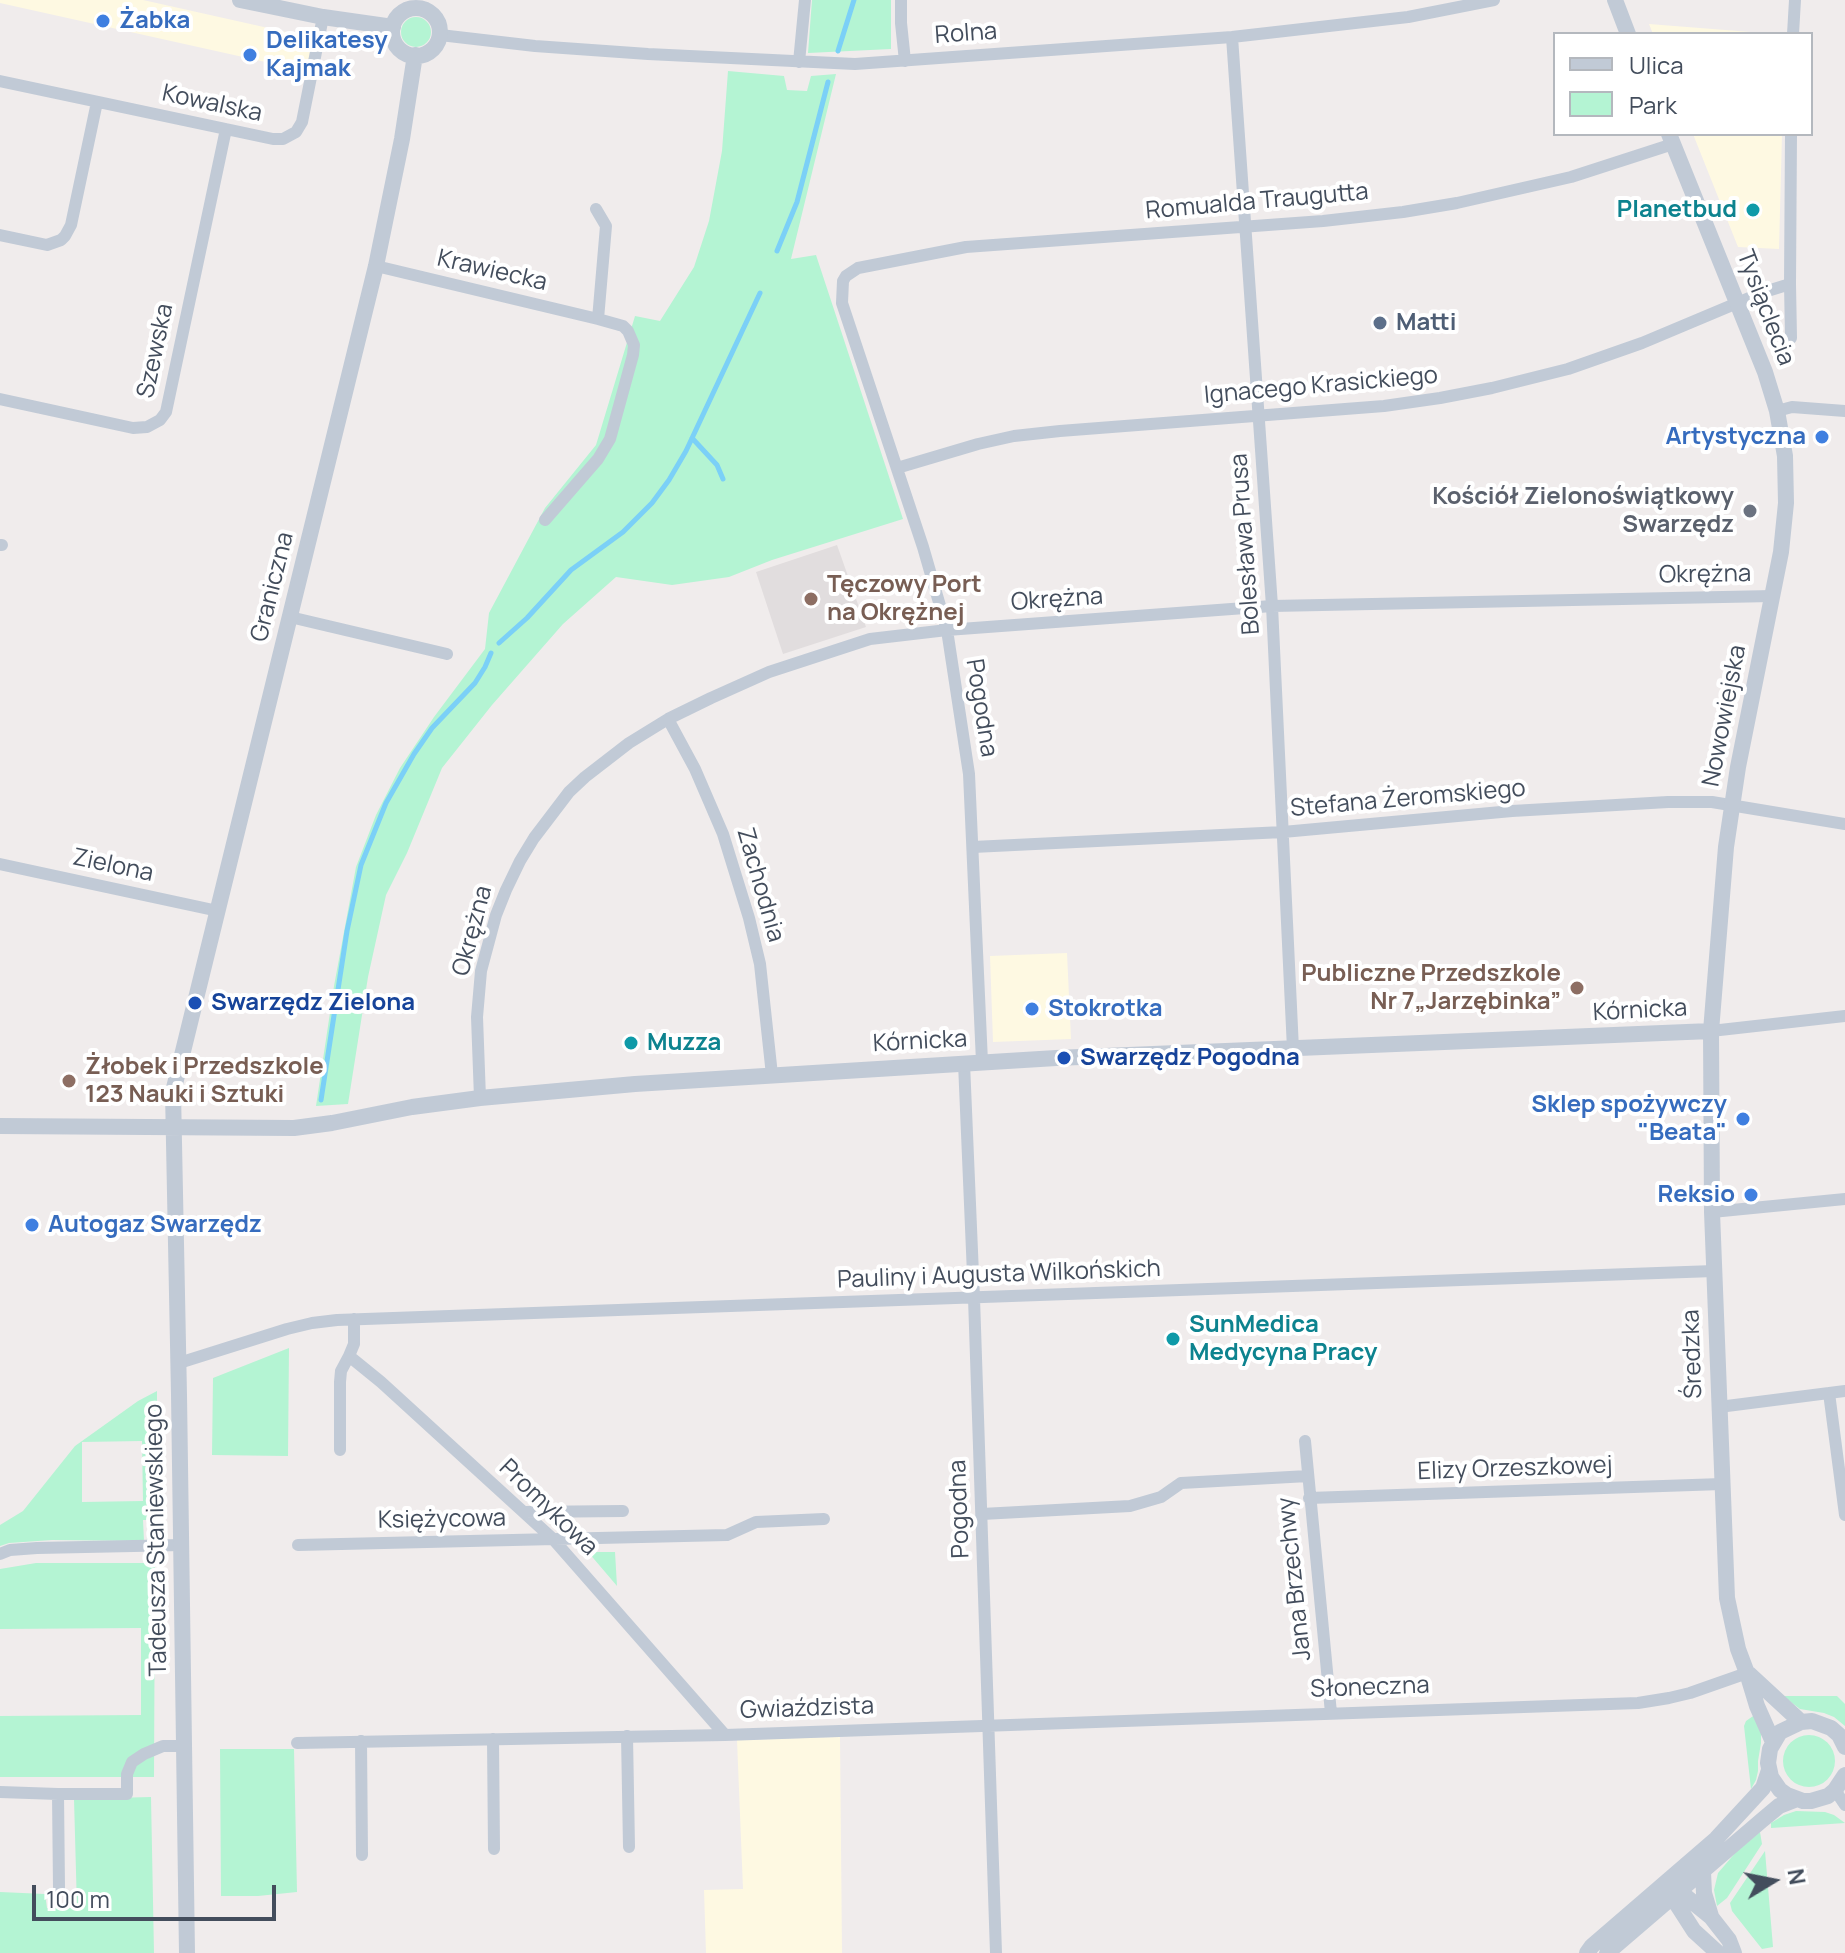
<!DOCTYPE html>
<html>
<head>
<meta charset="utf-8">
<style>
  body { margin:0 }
  #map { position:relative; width:1845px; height:1953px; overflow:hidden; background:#f0ecec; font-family:Manrope,sans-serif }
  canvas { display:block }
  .legend { position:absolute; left:1553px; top:32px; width:260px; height:104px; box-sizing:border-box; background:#fff; border:2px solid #b4b8be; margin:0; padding:10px 14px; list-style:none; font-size:24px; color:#434d5c }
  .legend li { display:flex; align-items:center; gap:16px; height:40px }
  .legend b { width:40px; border:2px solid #b4b8be }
  .north { position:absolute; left:1733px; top:1841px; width:80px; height:80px; -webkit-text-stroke:6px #fff; paint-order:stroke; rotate:80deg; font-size:22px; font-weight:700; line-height:32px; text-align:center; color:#434d5c }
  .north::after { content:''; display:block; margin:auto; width:28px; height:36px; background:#434d5c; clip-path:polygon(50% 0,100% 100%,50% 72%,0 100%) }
  .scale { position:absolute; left:32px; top:1885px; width:244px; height:36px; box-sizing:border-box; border:4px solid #434d5c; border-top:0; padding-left:10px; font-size:24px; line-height:28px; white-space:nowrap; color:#434d5c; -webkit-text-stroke:6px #fff; paint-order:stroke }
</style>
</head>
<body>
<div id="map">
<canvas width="1845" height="1953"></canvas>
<ul class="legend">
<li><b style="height:10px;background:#c1cad6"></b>Ulica</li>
<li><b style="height:22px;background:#b4f4d3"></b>Park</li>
</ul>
<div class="north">N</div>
<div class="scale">100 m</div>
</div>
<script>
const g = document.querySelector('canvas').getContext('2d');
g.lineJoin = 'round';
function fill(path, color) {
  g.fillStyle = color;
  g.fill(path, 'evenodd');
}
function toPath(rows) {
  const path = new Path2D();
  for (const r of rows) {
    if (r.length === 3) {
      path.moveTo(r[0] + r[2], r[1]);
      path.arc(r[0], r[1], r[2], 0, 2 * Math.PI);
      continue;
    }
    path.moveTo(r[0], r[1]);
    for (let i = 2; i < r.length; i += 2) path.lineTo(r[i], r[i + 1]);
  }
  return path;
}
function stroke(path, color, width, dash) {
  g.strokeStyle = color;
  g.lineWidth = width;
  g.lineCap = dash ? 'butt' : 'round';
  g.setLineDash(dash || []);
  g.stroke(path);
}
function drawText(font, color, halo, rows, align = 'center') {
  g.font = font + ' Manrope,sans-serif';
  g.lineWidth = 8;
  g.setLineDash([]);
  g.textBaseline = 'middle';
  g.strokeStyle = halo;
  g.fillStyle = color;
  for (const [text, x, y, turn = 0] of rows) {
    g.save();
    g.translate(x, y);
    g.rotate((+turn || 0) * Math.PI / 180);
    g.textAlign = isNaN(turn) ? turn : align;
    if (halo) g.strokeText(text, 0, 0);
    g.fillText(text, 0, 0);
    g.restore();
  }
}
const commercial = toPath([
  [0,0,143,0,313,38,306,71,0,3],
  [1649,24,1776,34,1653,34],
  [1693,134,1782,134,1779,249,1738,247],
  [1067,953,1071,1039,993,1042,990,956],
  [840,1737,842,1953,706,1953,704,1890,743,1889,737,1740]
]);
const education = toPath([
  [837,545,866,627,783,654,756,572]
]);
const green = toPath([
  [812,0,891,0,891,49,808,53],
  [416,32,15],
  [728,71,784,76,787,90,807,91,811,76,836,74,791,259,816,255,903,519,772,560,729,577,672,585,616,577,563,624,492,705,442,768,407,853,386,895,368,977,348,1104,316,1106,334,986,356,867,376,815,400,768,434,717,485,649,489,613,545,508,596,445,635,316,660,321,694,267,709,221,722,151],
  [289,1348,288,1456,212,1455,213,1378],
  [157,1391,157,1520,143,1520,144,1541,52,1540,9,1543,0,1546,0,1525,23,1511,75,1446,138,1401],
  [142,1441,143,1501,82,1502,82,1442],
  [588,1552,615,1552,617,1586],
  [36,1563,155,1563,154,1777,0,1777,0,1716,141,1715,141,1628,0,1629,0,1569],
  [1783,1696,1837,1696,1845,1704,1845,1726,1834,1717,1824,1713,1800,1709],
  [1756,1714,1761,1732,1761,1743,1758,1761,1758,1771,1756,1780,1751,1789,1744,1726,1746,1721],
  [1809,1761,26],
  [220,1749,294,1749,297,1892,258,1896,221,1896],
  [151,1797,154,1953,0,1953,0,1892,45,1894,47,1908,77,1908,74,1799],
  [1796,1811,1825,1812,1834,1815,1845,1823,1771,1828,1771,1823,1784,1815],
  [1760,1832,1762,1844,1727,1898,1717,1906,1714,1890,1718,1873,1736,1852],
  [1765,1851,1773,1947,1762,1949,1732,1911,1730,1903]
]);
const stream = toPath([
  [838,51,854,0],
  [777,251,797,202,828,82],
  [692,438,717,465,723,479],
  [499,643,527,618,571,570,623,532,652,503,669,480,686,451,760,293],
  [321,1100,347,931,361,865,386,803,414,754,432,728,475,683,485,667,491,653]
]);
const minor = toPath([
  [901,0,901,23,905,61],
  [1793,34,1795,0],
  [440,35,535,46,648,54,855,64,1232,37,1408,17,1494,0],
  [1232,37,1272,606,1293,1049],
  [799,62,805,0],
  [0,81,273,139,283,139,296,132,302,122,323,17],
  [596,209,606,226,598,319],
  [0,235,47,245,61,240,65,236,71,225,97,102],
  [376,266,598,319,623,326,628,331,634,345,633,355,610,439,598,459,545,520],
  [1790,284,1791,338],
  [0,399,133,428,147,427,160,420,166,412,226,129],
  [1777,411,1792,407,1845,411],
  [897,468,978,444,1014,436,1060,431,1384,406,1440,398,1492,388,1568,369,1642,343,1761,293,1790,284,1791,134],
  [0,545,2,545],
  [290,617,447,654],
  [668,719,695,769,723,834,749,918,760,964,772,1075],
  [973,847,1283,832,1512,811,1668,802,1712,802,1845,824],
  [0,864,218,911],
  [1711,1031,1845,1016],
  [982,1062,969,774,947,630,923,547,842,303,843,281,846,276,858,268,966,247,1323,221,1403,212,1457,203,1571,177,1673,144],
  [964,1063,974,1298,996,1953],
  [480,1098,477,1017,481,971,496,915,506,890,520,861,534,838,569,792,585,777,629,743,668,719,711,698,769,672,870,639,947,630,1272,606,1773,596],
  [1712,1212,1845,1199],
  [354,1319,354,1344,349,1356,381,1382,553,1539,725,1735],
  [179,1363,287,1329,312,1323,337,1320,1714,1271],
  [1829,1393,1845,1515],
  [1719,1407,1845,1391],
  [1305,1441,1331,1713],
  [340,1450,340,1382,341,1371,349,1356],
  [1309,1498,1722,1484],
  [524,1512,623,1511],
  [982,1514,1130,1506,1161,1497,1181,1483,1308,1476],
  [298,1545,727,1535,756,1522,824,1519],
  [0,1554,10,1550,37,1548,182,1545],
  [627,1736,629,1847],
  [493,1739,494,1849],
  [361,1741,362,1855],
  [297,1743,725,1735,1638,1703,1669,1698,1690,1693,1747,1673],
  [1835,1790,1845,1805],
  [0,1792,58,1794,127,1794,127,1774,132,1762,144,1754,163,1746,184,1746],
  [58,1794,59,1888]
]);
const tertiary = toPath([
  [240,0,323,17,393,27],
  [1615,0,1628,34],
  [416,32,24],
  [1669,134,1765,372,1777,411,1785,456,1786,503,1781,552,1738,767,1726,847,1711,1031,1712,1212,1727,1598,1738,1649,1747,1673,1757,1706,1773,1742],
  [0,1126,294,1128,332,1123,412,1107,480,1098,635,1084,1056,1058,1711,1031],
  [1749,1674,1801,1722],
  [1845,1747,1839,1735,1831,1728,1812,1721,1801,1722,1780,1732,1770,1749,1768,1763,1771,1777,1780,1790,1787,1795,1803,1801,1811,1801,1828,1796,1835,1790,1845,1775],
  [1703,1872,1704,1893,1711,1916],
  [1669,1887,1679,1891,1711,1917,1729,1940,1734,1953],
  [1667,1889,1694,1931,1718,1953],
  [187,1953,179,1395,173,1092,376,266,402,139,415,55],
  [1587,1953,1592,1946,1716,1839,1763,1788,1769,1770],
  [1607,1953,1761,1821,1779,1806,1797,1799]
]);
const markers = [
  [103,21,8,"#3f7fe0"],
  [250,55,8,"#3f7fe0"],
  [1753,210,8,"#0f9aa8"],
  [1380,323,8,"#5c6f8a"],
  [1822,437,8,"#3f7fe0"],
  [1750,511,8,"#6b7280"],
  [811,599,8,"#8d6e63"],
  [1577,988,8,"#8d6e63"],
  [195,1003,8,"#1a4fb4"],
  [1032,1009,8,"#3f7fe0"],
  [631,1043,8,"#0f9aa8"],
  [1064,1058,8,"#1a4fb4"],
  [69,1081,8,"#8d6e63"],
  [1743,1119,8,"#3f7fe0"],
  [1751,1195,8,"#3f7fe0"],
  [32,1225,8,"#3f7fe0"],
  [1173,1339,8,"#0f9aa8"]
];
const shopNames = [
  ["Żabka",119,21],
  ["Delikatesy",266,41],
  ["Kajmak",266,69],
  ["Artystyczna",1806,437,"right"],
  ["Stokrotka",1048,1009],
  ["Sklep spożywczy",1727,1105,"right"],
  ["\"Beata\"",1727,1133,"right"],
  ["Reksio",1735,1195,"right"],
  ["Autogaz Swarzędz",48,1225]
];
const streetNames = [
  ["Rolna",966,34,-4],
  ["Kowalska",212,104,12],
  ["Romualda Traugutta",1257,202,-5],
  ["Krawiecka",492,271,13],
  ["Tysiąclecia",1765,308,69],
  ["Szewska",156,351,-78],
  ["Ignacego Krasickiego",1321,386,-5],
  ["Bolesława Prusa",1246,544,-94],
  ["Okrężna",1705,575,-1],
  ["Graniczna",273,587,-76],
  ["Okrężna",1057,600,-4],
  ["Pogodna",981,708,81],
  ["Nowowiejska",1725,716,-79],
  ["Stefana Żeromskiego",1408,799,-5],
  ["Zielona",113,866,12],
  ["Zachodnia",760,885,74],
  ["Okrężna",473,931,-75],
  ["Kórnicka",1640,1011,-3],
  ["Kórnicka",920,1042,-3],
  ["Pauliny i Augusta Wilkońskich",999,1275,-2],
  ["Średzka",1693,1354,-92],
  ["Elizy Orzeszkowej",1515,1469,-2],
  ["Promykowa",548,1508,44],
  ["Pogodna",960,1509,-92],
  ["Księżycowa",442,1520,-1],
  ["Tadeusza Staniewskiego",157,1540,-91],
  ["Jana Brzechwy",1295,1579,-96],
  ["Słoneczna",1370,1688,-2],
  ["Gwiaździsta",807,1709,-2]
];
const cultureNames = [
  ["Planetbud",1737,210,"right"],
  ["Muzza",647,1043],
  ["SunMedica",1189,1325],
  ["Medycyna Pracy",1189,1353]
];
const serviceNames = [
  ["Matti",1396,323]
];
const worshipNames = [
  ["Kościół Zielonoświątkowy",1734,497],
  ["Swarzędz",1734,525]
];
const educationNames = [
  ["Tęczowy Port",827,585],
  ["na Okrężnej",827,613],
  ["Publiczne Przedszkole",1561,974,"right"],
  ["Nr 7„Jarzębinka”",1561,1002,"right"],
  ["Żłobek i Przedszkole",85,1067],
  ["123 Nauki i Sztuki",85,1095]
];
const transitNames = [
  ["Swarzędz Zielona",211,1003],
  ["Swarzędz Pogodna",1080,1058]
];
fill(commercial, '#fef9e2');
fill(education, '#e1ddde');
fill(green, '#b4f4d3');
stroke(stream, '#7bd0f7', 5);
stroke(minor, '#c1cad6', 12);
stroke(tertiary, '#c1cad6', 16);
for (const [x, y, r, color] of markers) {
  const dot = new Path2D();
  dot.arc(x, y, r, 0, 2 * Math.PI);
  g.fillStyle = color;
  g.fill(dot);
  stroke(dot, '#fff', 3);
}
drawText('bold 24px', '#366cbe', '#fff', shopNames, 'left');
drawText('24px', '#434d5c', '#fff', streetNames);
drawText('bold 24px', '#0d838f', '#fff', cultureNames, 'left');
drawText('bold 24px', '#4e5e75', '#fff', serviceNames, 'left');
drawText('bold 24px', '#5b616d', '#fff', worshipNames, 'right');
drawText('bold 24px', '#785e54', '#fff', educationNames, 'left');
drawText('bold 24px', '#164399', '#fff', transitNames, 'left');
</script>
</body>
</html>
